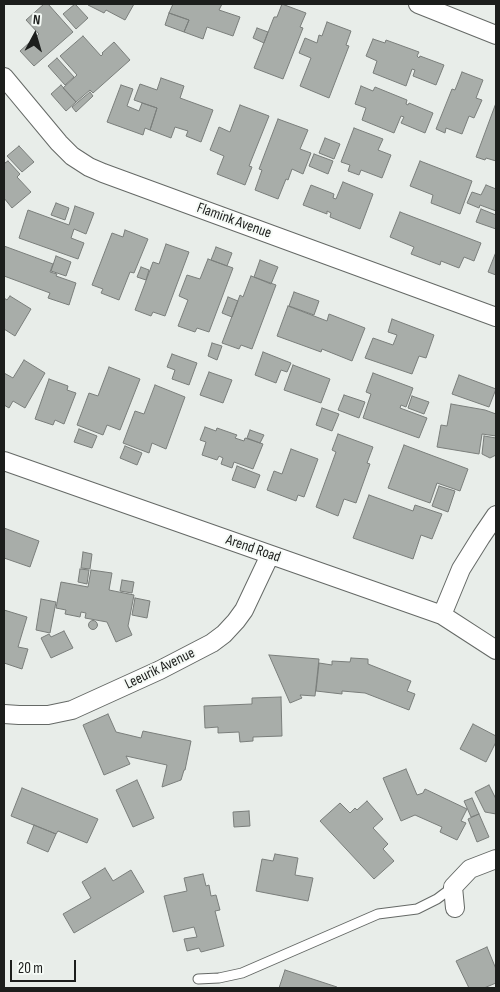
<!DOCTYPE html>
<html>
<head>
<meta charset="utf-8">
<style>
  body { margin:0 }
  #map { position:relative; width:500px; height:992px; overflow:hidden; background:#e8ede9; font-family:"Sofia Sans Condensed",sans-serif }
  canvas { display:block }
  .frame { position:absolute; inset:0; border:5px solid #1c1e1c; pointer-events:none }
  .north { position:absolute; left:10px; top:10px; width:50px; height:50px; -webkit-text-stroke:4px #f5faf6; paint-order:stroke; rotate:6deg; font-size:14px; font-weight:700; line-height:20px; text-align:center; color:#1c1e1c }
  .north::after { content:''; display:block; margin:auto; width:18px; height:22px; background:#1c1e1c; clip-path:polygon(50% 0,100% 100%,50% 72%,0 100%) }
  .scale { position:absolute; left:10px; top:960px; width:66px; height:22px; box-sizing:border-box; border:2px solid #1c1e1c; border-top:0; padding-left:6px; font-size:15px; line-height:18px; white-space:nowrap; color:#1c1e1c; -webkit-text-stroke:4px #f5faf6; paint-order:stroke }
</style>
</head>
<body>
<div id="map">
<canvas width="500" height="992"></canvas>
<div class="frame"></div>
<div class="north">N</div>
<div class="scale">20 m</div>
</div>
<script>
const g = document.querySelector('canvas').getContext('2d');
g.lineJoin = 'round';
function fill(path, color) {
  g.fillStyle = color;
  g.fill(path, 'evenodd');
}
function toPath(rows) {
  const path = new Path2D();
  for (const r of rows) {
    if (r.length === 3) {
      path.moveTo(r[0] + r[2], r[1]);
      path.arc(r[0], r[1], r[2], 0, 2 * Math.PI);
      continue;
    }
    path.moveTo(r[0], r[1]);
    for (let i = 2; i < r.length; i += 2) path.lineTo(r[i], r[i + 1]);
  }
  return path;
}
function stroke(path, color, width, dash) {
  g.strokeStyle = color;
  g.lineWidth = width;
  g.lineCap = dash ? 'butt' : 'round';
  g.setLineDash(dash || []);
  g.stroke(path);
}
function drawText(font, color, halo, rows, align = 'center') {
  g.font = font + ' "Sofia Sans Condensed",sans-serif';
  g.lineWidth = 4;
  g.setLineDash([]);
  g.textBaseline = 'middle';
  g.strokeStyle = halo;
  g.fillStyle = color;
  for (const [text, x, y, turn = 0] of rows) {
    g.save();
    g.translate(x, y);
    g.rotate((+turn || 0) * Math.PI / 180);
    g.textAlign = isNaN(turn) ? turn : align;
    if (halo) g.strokeText(text, 0, 0);
    g.fillText(text, 0, 0);
    g.restore();
  }
}
const building = toPath([
  [44,4,48,4,73,32,34,66,20,51,39,34,26,20,44,4],
  [75,4,88,18,76,29,63,14,75,4],
  [89,4,134,4,125,20,106,10,104,13,88,5,89,4],
  [173,4,222,4,219,10,240,17,233,36,207,27,203,39,184,32,189,20,169,13,173,4],
  [282,4,306,13,300,27,303,28,283,79,254,68,274,17,277,17,282,4],
  [169,13,189,20,184,32,165,25,169,13],
  [327,22,351,31,346,45,349,46,329,98,300,86,311,58,299,53,305,38,317,43,319,35,322,36,327,22],
  [257,28,268,32,264,43,253,38,257,28],
  [83,36,101,56,103,54,102,53,114,42,130,60,93,93,90,90,76,102,63,88,77,75,60,56,83,36],
  [373,39,385,43,386,40,419,52,417,56,419,58,420,56,444,65,436,85,413,76,415,70,412,69,406,86,373,73,377,61,366,56,373,39],
  [57,58,74,77,65,85,48,66,57,58],
  [462,72,483,80,476,98,482,100,474,118,469,116,462,134,446,128,445,133,436,129,452,89,455,90,462,72],
  [161,78,184,86,180,98,213,110,201,142,186,136,188,131,175,127,171,138,150,130,157,108,134,100,140,84,157,90,161,78],
  [61,85,76,102,66,111,51,94,61,85],
  [121,85,133,89,127,106,139,111,142,103,157,108,150,130,145,128,143,135,107,122,121,85],
  [361,86,373,91,375,87,407,100,406,104,408,105,409,103,433,113,425,133,401,123,404,117,401,116,394,133,362,120,366,108,355,104,361,86],
  [90,92,93,96,76,112,72,107,90,92],
  [496,103,496,161,486,158,485,160,476,157,496,103],
  [240,105,269,116,249,166,252,167,245,185,217,174,224,156,210,150,219,127,230,132,240,105],
  [278,119,308,130,300,149,311,153,303,174,292,169,288,180,286,179,278,199,255,190,262,170,259,169,278,119],
  [354,128,383,139,378,150,391,155,382,178,361,170,359,175,348,171,350,165,341,162,354,128],
  [325,138,340,144,334,159,319,153,325,138],
  [19,146,34,162,22,172,7,156,19,146],
  [314,154,333,161,328,174,309,166,314,154],
  [8,161,20,174,17,177,31,192,12,208,4,198,4,162,5,163,8,161],
  [420,161,472,181,460,214,431,203,433,195,410,186,420,161],
  [343,182,373,194,360,229,330,217,331,213,327,211,327,214,303,205,311,185,334,194,333,198,336,199,343,182],
  [486,185,496,189,496,211,480,205,479,208,467,203,472,192,481,195,486,185],
  [56,203,69,208,65,220,51,215,56,203],
  [75,206,94,213,86,234,74,229,71,238,84,243,78,259,19,238,28,210,69,225,75,206],
  [481,209,496,215,496,229,476,222,481,209],
  [400,212,481,243,474,261,464,257,459,268,441,261,440,265,411,254,414,247,390,237,400,212],
  [125,230,148,239,134,273,130,272,119,300,101,293,103,289,92,285,112,233,123,237,125,230],
  [166,244,189,252,165,316,153,312,151,316,135,310,153,262,159,264,166,244],
  [4,246,53,264,50,272,57,274,56,276,76,283,69,305,48,298,50,293,4,276,4,246],
  [216,247,232,253,227,266,211,260,216,247],
  [496,252,496,275,488,272,496,252],
  [56,256,71,262,66,276,51,271,56,256],
  [208,259,233,268,209,332,197,328,195,332,178,326,188,300,179,296,187,275,200,279,208,259],
  [260,260,278,267,271,284,254,277,260,260],
  [141,267,149,270,146,280,137,277,141,267],
  [251,276,276,285,252,349,241,345,239,349,222,343,240,295,243,297,251,276],
  [294,292,319,301,314,315,289,306,294,292],
  [10,296,31,309,15,336,4,329,4,298,7,300,10,296],
  [228,297,238,301,232,317,222,313,228,297],
  [288,306,327,321,329,314,365,328,352,361,322,349,321,352,277,336,288,306],
  [392,319,434,335,426,358,419,356,412,374,365,358,373,338,393,345,397,335,388,332,392,319],
  [212,343,222,346,217,360,208,356,212,343],
  [263,352,291,363,287,372,281,370,276,383,255,375,263,352],
  [172,354,197,363,189,385,172,379,175,370,167,367,172,354],
  [24,360,45,373,25,408,13,401,9,408,4,405,4,373,13,378,24,360],
  [293,365,330,379,321,403,284,390,293,365],
  [109,367,140,379,120,430,107,425,103,435,77,425,89,393,98,396,109,367],
  [209,372,232,380,223,403,200,395,209,372],
  [373,373,413,388,406,407,401,405,400,408,427,418,419,438,363,418,371,394,366,392,373,373],
  [459,375,496,389,489,407,452,394,459,375],
  [49,379,68,386,67,390,76,393,64,424,55,420,53,425,35,419,49,379],
  [155,385,185,397,166,449,152,443,149,453,123,443,135,411,144,414,155,385],
  [344,395,365,402,359,418,338,410,344,395],
  [412,396,429,402,424,414,408,408,412,396],
  [451,404,485,410,496,414,496,436,482,434,479,454,437,447,441,425,447,426,451,404],
  [322,408,339,414,332,431,316,425,322,408],
  [205,427,216,431,217,428,237,435,235,438,244,441,245,438,263,444,253,469,234,462,232,468,221,464,223,458,219,456,217,460,202,455,206,442,200,440,205,427],
  [79,429,97,436,92,448,74,442,79,429],
  [250,430,264,435,260,443,247,438,250,430],
  [338,434,373,447,367,463,370,464,356,503,344,499,338,516,316,507,336,452,332,450,338,434],
  [484,436,496,438,496,455,490,458,482,454,484,436],
  [404,445,468,469,460,491,437,483,430,503,388,488,404,445],
  [125,446,142,453,137,465,120,458,125,446],
  [291,449,318,459,304,497,298,495,296,501,267,490,274,471,282,474,291,449],
  [237,466,260,475,255,488,232,480,237,466],
  [439,486,455,491,448,512,432,506,439,486],
  [369,495,413,511,415,505,442,514,432,539,421,535,413,559,353,538,369,495],
  [4,528,39,541,30,567,4,558,4,528],
  [83,552,92,554,90,569,81,568,83,552],
  [80,569,89,570,87,584,78,582,80,569],
  [91,570,112,573,109,590,134,595,128,626,132,635,116,642,107,622,85,618,86,613,81,612,80,617,65,614,66,610,56,608,61,582,88,587,91,570],
  [122,580,134,582,132,593,120,591,122,580],
  [135,598,150,601,147,618,132,615,135,598],
  [41,599,56,602,50,633,36,630,41,599],
  [4,610,27,617,18,647,28,649,22,669,4,663,4,610],
  [93,625,4.5],
  [64,631,73,648,51,658,41,638,49,634,51,637,64,631],
  [269,655,319,659,315,696,300,695,302,698,290,703,269,655],
  [351,658,368,659,368,664,411,681,407,691,415,694,409,710,365,693,342,691,342,694,316,691,319,663,332,665,332,661,350,662,351,658],
  [281,697,282,736,253,737,253,741,240,742,239,732,218,733,218,727,205,728,204,706,252,704,252,698,281,697],
  [108,714,116,732,141,738,143,731,191,741,185,770,184,770,181,780,162,787,167,765,126,756,130,764,104,775,83,725,108,714],
  [473,724,496,736,496,742,486,762,460,749,473,724],
  [406,769,417,795,423,793,425,789,467,809,461,821,466,823,457,840,440,832,442,827,415,815,401,821,383,778,406,769],
  [137,780,154,818,133,827,116,790,137,780],
  [489,785,496,799,496,814,485,812,475,792,489,785],
  [22,788,98,819,87,843,58,831,56,834,11,816,22,788],
  [472,798,479,814,471,817,464,801,472,798],
  [367,801,383,819,373,828,388,844,383,849,394,861,374,879,320,821,340,803,350,813,355,808,357,810,367,801],
  [249,811,250,826,234,827,233,812,249,811],
  [479,814,489,837,477,842,468,819,479,814],
  [34,825,56,834,48,852,27,843,34,825],
  [275,854,298,858,295,875,313,878,308,901,256,891,262,859,273,861,275,854],
  [105,868,113,881,131,870,144,892,74,933,63,914,91,898,82,882,105,868],
  [203,874,206,886,209,885,211,896,216,895,220,910,215,911,224,946,201,952,199,948,187,951,184,939,197,937,194,927,173,932,164,896,187,891,184,878,203,874],
  [487,947,496,969,496,983,484,988,469,988,456,961,487,947],
  [285,970,337,987,337,988,279,988,285,970]
]);
const service = toPath([
  [198,979,219,978,242,973,378,914,417,909,437,899,453,887]
]);
const minor = toPath([
  [418,4,496,35],
  [4,77,59,143,72,156,89,167,103,173,496,317],
  [4,461,442,615,496,650],
  [442,615,461,569,481,537,496,515],
  [4,714,19,715,48,715,72,710,160,670,212,643,224,634,236,621,244,610,270,555],
  [455,908,453,887,470,869,496,859]
]);
const streetNames = [
  ["Flamink Avenue",234,221,20],
  ["Arend Road",253,549,19],
  ["Leeurik Avenue",160,669,-26]
];
fill(building, '#a8ada9');
stroke(building, '#7a7e7b', 1);
stroke(service, '#656966', 11);
stroke(minor, '#656966', 20);
stroke(service, '#fff', 9);
stroke(minor, '#fff', 18);
drawText('15px', '#1c1e1c', '#f5faf6', streetNames);
</script>
</body>
</html>
